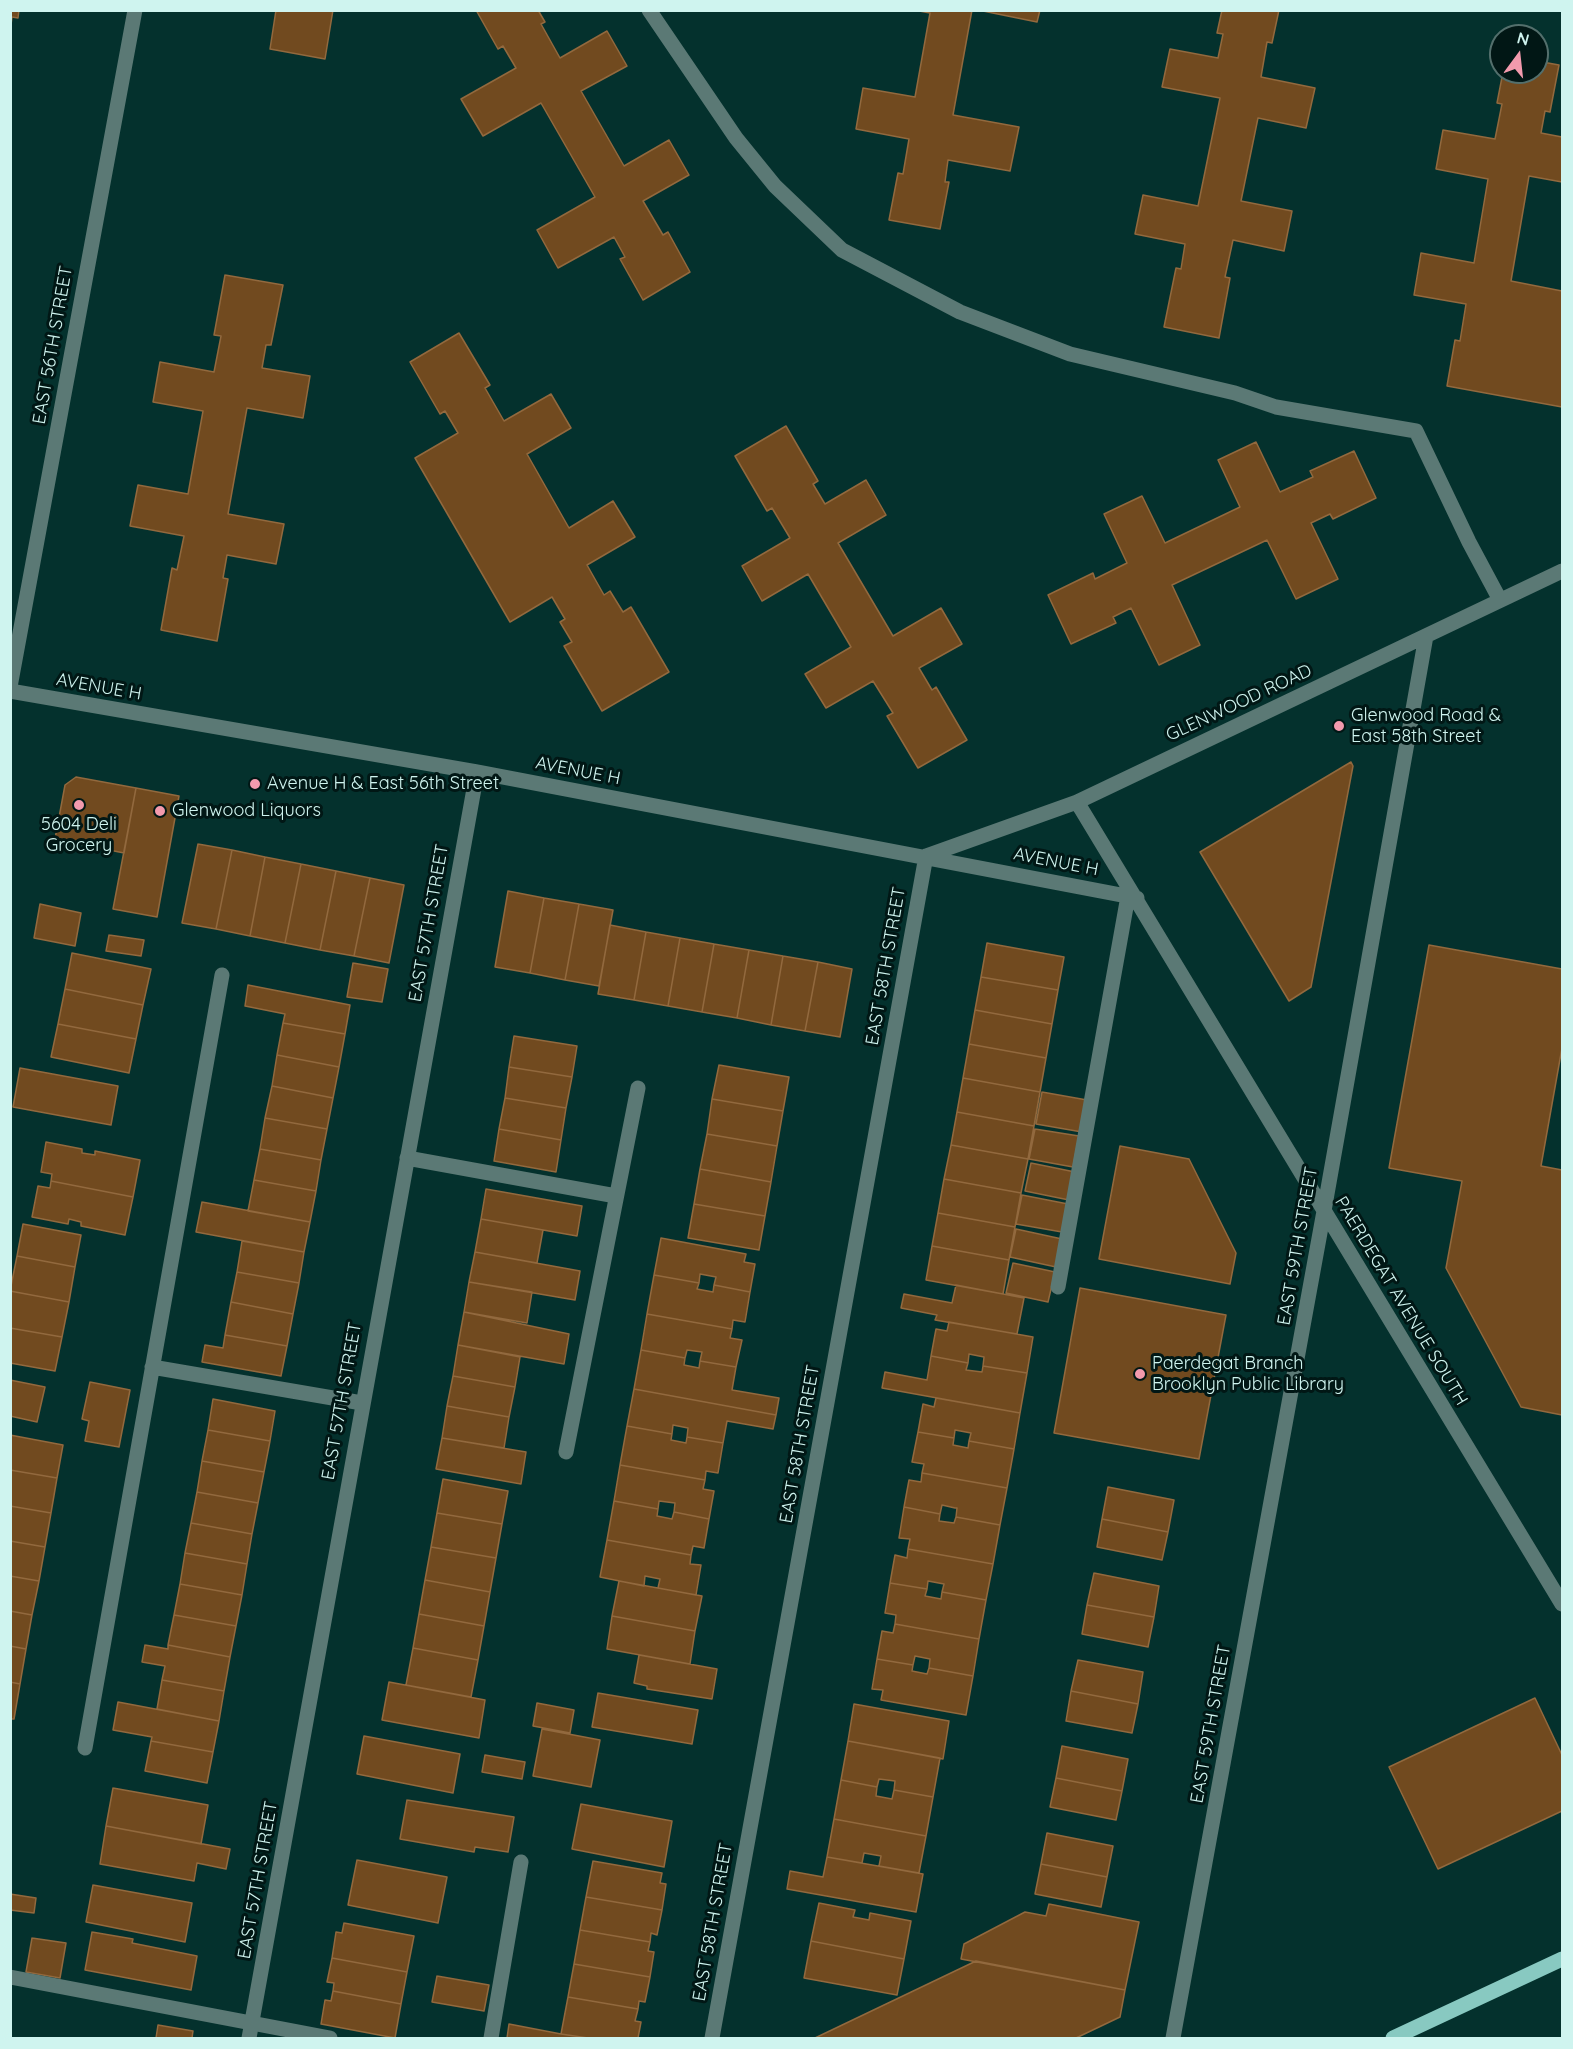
<!DOCTYPE html>
<html>
<head>
<meta charset="utf-8">
<style>
  body { margin:0 }
  #map { position:relative; width:1573px; height:2049px; overflow:hidden; background:#04312d; font-family:Quicksand,sans-serif }
  canvas { display:block }
  .frame { position:absolute; inset:0; border:12px solid #cff4ef; pointer-events:none }
  .north { position:absolute; left:1489px; top:24px; width:60px; height:60px; box-sizing:border-box; background:#011715; border:2px solid #536f6c; border-radius:50%; rotate:15deg; font-size:16px; font-weight:700; line-height:24px; text-align:center; color:#cff4ef }
  .north::after { content:''; display:block; margin:auto; width:21px; height:27px; background:#f29aad; clip-path:polygon(50% 0,100% 100%,50% 72%,0 100%) }
</style>
</head>
<body>
<div id="map">
<canvas width="1573" height="2049"></canvas>
<div class="frame"></div>
<div class="north">N</div>
</div>
<script>
const g = document.querySelector('canvas').getContext('2d');
g.lineJoin = 'round';
function fill(path, color) {
  g.fillStyle = color;
  g.fill(path, 'evenodd');
}
function toPath(rows) {
  const path = new Path2D();
  for (const r of rows) {
    path.moveTo(r[0], r[1]);
    for (let i = 2; i < r.length; i += 2) path.lineTo(r[i], r[i + 1]);
  }
  return path;
}
function stroke(path, color, width, dash) {
  g.strokeStyle = color;
  g.lineWidth = width;
  g.lineCap = dash ? 'butt' : 'round';
  g.setLineDash(dash || []);
  g.stroke(path);
}
function drawText(font, color, halo, rows, align = 'center') {
  g.font = font + ' Quicksand,sans-serif';
  g.lineWidth = 6;
  g.setLineDash([]);
  g.textBaseline = 'middle';
  g.strokeStyle = halo;
  g.fillStyle = color;
  for (const [text, x, y, turn = 0] of rows) {
    g.save();
    g.translate(x, y);
    g.rotate((+turn || 0) * Math.PI / 180);
    g.textAlign = isNaN(turn) ? turn : align;
    if (halo) g.strokeText(text, 0, 0);
    g.fillText(text, 0, 0);
    g.restore();
  }
}
const building = toPath([
  [10,10,19,10,18,18,12,17,11,25,10,10],
  [276,10,333,10,325,59,270,49,276,10],
  [476,10,538,10,545,22,541,24,560,58,607,31,627,66,581,91,624,166,669,140,689,175,643,201,663,235,668,232,690,272,643,300,620,259,625,257,614,237,558,268,537,230,595,197,541,103,483,136,461,99,516,68,503,46,498,49,476,10],
  [914,10,972,10,953,115,1019,127,1010,171,948,160,945,182,949,182,940,229,889,220,898,173,903,174,909,139,856,129,863,88,915,97,930,13,914,10],
  [978,10,1040,10,1037,22,978,10],
  [1222,10,1279,10,1272,43,1267,42,1261,77,1315,88,1306,128,1258,118,1241,201,1292,211,1284,251,1233,240,1225,277,1230,278,1219,338,1164,327,1176,268,1181,269,1185,244,1135,234,1143,195,1198,206,1220,98,1162,87,1170,49,1218,58,1223,34,1217,33,1222,10],
  [1537,61,1559,65,1550,112,1545,111,1541,133,1562,137,1562,182,1529,176,1511,281,1562,291,1562,407,1447,386,1455,340,1460,341,1466,304,1414,295,1421,253,1474,263,1488,179,1436,169,1443,130,1495,139,1502,104,1497,103,1503,72,1537,72,1537,61],
  [225,275,283,285,271,345,266,345,262,368,310,376,303,418,247,408,228,514,284,524,276,564,227,555,223,578,228,579,217,641,161,630,172,568,177,570,184,536,130,526,138,485,188,494,203,411,153,402,160,362,214,372,221,336,214,335,225,275],
  [459,333,490,385,485,388,504,421,551,394,571,428,527,454,569,528,613,501,635,537,587,565,604,595,610,591,623,612,631,607,669,672,602,711,564,646,572,642,560,622,565,619,552,597,510,622,415,458,458,433,445,411,440,414,410,362,459,333],
  [786,426,818,481,813,484,825,504,866,480,886,515,838,543,893,636,941,608,962,644,919,668,932,690,936,687,967,740,918,768,887,716,893,713,873,681,826,708,805,674,851,647,808,574,762,601,742,566,790,538,772,508,767,511,735,456,786,426],
  [1256,442,1280,492,1313,477,1310,471,1354,451,1376,498,1333,519,1330,514,1311,523,1338,579,1296,599,1267,540,1172,585,1200,645,1159,665,1131,608,1113,617,1116,623,1071,644,1048,595,1093,573,1095,579,1127,563,1104,514,1142,496,1165,543,1240,507,1218,460,1256,442],
  [1351,762,1353,766,1311,987,1289,1001,1200,852,1351,762],
  [76,777,136,788,124,853,55,839,65,785,76,777],
  [136,788,179,796,157,917,113,909,136,788],
  [198,844,232,850,216,929,182,923,198,844],
  [232,850,265,857,250,936,216,929,232,850],
  [265,857,301,864,285,943,250,936,265,857],
  [301,864,336,871,320,950,285,943,301,864],
  [336,871,370,878,354,956,320,950,336,871],
  [370,878,404,885,389,963,354,956,370,878],
  [508,891,544,898,530,973,495,967,508,891],
  [544,898,579,904,565,980,530,973,544,898],
  [40,904,81,913,75,946,34,938,40,904],
  [579,904,613,910,599,986,565,980,579,904],
  [610,925,646,932,634,1000,598,994,610,925],
  [646,932,680,938,668,1006,634,1000,646,932],
  [109,935,144,940,141,956,106,951,109,935],
  [680,938,714,944,702,1012,668,1006,680,938],
  [987,943,1064,957,1058,990,981,977,987,943],
  [714,944,749,950,737,1018,702,1012,714,944],
  [1429,945,1562,969,1562,1048,1541,1166,1562,1170,1562,1415,1521,1407,1446,1268,1462,1181,1389,1168,1429,945],
  [749,950,783,956,771,1025,737,1018,749,950],
  [72,953,151,969,143,1005,65,989,72,953],
  [783,956,818,962,805,1031,771,1025,783,956],
  [818,962,852,969,840,1037,805,1031,818,962],
  [353,963,388,969,382,1002,347,997,353,963],
  [981,977,1058,990,1052,1024,975,1010,981,977],
  [248,985,350,1005,345,1034,283,1023,285,1014,245,1006,248,985],
  [65,989,143,1005,136,1039,58,1024,65,989],
  [975,1010,1052,1024,1046,1058,969,1044,975,1010],
  [283,1023,345,1034,339,1067,277,1055,283,1023],
  [58,1024,136,1039,129,1073,51,1057,58,1024],
  [514,1036,577,1046,572,1077,509,1067,514,1036],
  [969,1044,1046,1058,1040,1092,963,1078,969,1044],
  [277,1055,339,1067,333,1098,272,1086,277,1055],
  [719,1065,789,1077,783,1111,712,1099,719,1065],
  [509,1067,572,1077,566,1108,505,1098,509,1067],
  [20,1068,118,1086,111,1125,13,1107,20,1068],
  [963,1078,1040,1092,1034,1126,957,1112,963,1078],
  [272,1086,333,1098,327,1129,265,1118,272,1086],
  [1042,1092,1087,1100,1082,1132,1036,1124,1042,1092],
  [505,1098,566,1108,561,1140,499,1129,505,1098],
  [712,1099,783,1111,777,1146,707,1134,712,1099],
  [957,1112,1034,1126,1028,1159,951,1145,957,1112],
  [265,1118,327,1129,321,1160,260,1149,265,1118],
  [499,1129,561,1140,556,1172,494,1161,499,1129],
  [1035,1129,1079,1136,1073,1167,1029,1159,1035,1129],
  [707,1134,777,1146,771,1182,700,1169,707,1134],
  [46,1142,82,1149,82,1153,95,1155,95,1151,140,1160,133,1197,51,1181,52,1174,41,1172,46,1142],
  [951,1145,1028,1159,1021,1193,944,1179,951,1145],
  [1120,1146,1189,1159,1236,1253,1230,1284,1099,1259,1120,1146],
  [260,1149,321,1160,316,1191,254,1180,260,1149],
  [1031,1163,1075,1172,1069,1200,1025,1191,1031,1163],
  [700,1169,771,1182,765,1216,694,1204,700,1169],
  [944,1179,1021,1193,1015,1227,938,1213,944,1179],
  [254,1180,316,1191,310,1222,248,1211,254,1180],
  [51,1181,133,1197,125,1235,81,1226,81,1222,69,1219,68,1224,32,1217,38,1186,50,1188,51,1181],
  [486,1189,582,1206,577,1236,481,1219,486,1189],
  [1022,1195,1068,1204,1062,1232,1016,1224,1022,1195],
  [202,1202,310,1222,304,1252,196,1232,202,1202],
  [694,1204,765,1216,759,1250,688,1238,694,1204],
  [938,1213,1015,1227,1009,1260,932,1246,938,1213],
  [481,1219,543,1230,537,1263,475,1252,481,1219],
  [23,1224,81,1235,75,1267,17,1256,23,1224],
  [1016,1229,1062,1239,1056,1267,1010,1257,1016,1229],
  [661,1238,746,1254,744,1262,755,1264,750,1292,714,1285,716,1277,700,1274,699,1283,654,1275,661,1238],
  [242,1241,304,1252,299,1283,237,1272,242,1241],
  [932,1246,1009,1260,1003,1294,926,1280,932,1246],
  [475,1252,580,1271,575,1300,469,1282,475,1252],
  [17,1256,75,1267,69,1302,10,1291,17,1256],
  [1013,1263,1055,1272,1048,1302,1006,1293,1013,1263],
  [237,1272,299,1283,293,1314,231,1302,237,1272],
  [654,1275,699,1283,697,1289,713,1292,714,1285,750,1292,745,1322,733,1320,732,1329,647,1314,654,1275],
  [469,1282,532,1292,527,1323,464,1312,469,1282],
  [956,1285,1024,1298,1017,1334,935,1320,937,1315,901,1308,904,1294,952,1303,956,1285],
  [1080,1288,1226,1315,1199,1459,1054,1433,1080,1288],
  [10,1291,69,1302,62,1337,10,1328,10,1291],
  [231,1302,293,1314,287,1346,225,1335,231,1302],
  [464,1312,569,1334,564,1364,458,1345,464,1312],
  [647,1314,732,1329,730,1338,742,1340,736,1367,700,1361,702,1352,687,1350,685,1358,641,1350,647,1314],
  [949,1322,1033,1337,1027,1373,983,1366,984,1357,969,1354,968,1363,931,1356,936,1329,947,1331,949,1322],
  [10,1328,62,1337,55,1371,10,1363,10,1328],
  [225,1335,287,1346,281,1376,202,1362,205,1345,223,1348,225,1335],
  [458,1345,520,1357,515,1387,453,1376,458,1345],
  [641,1350,685,1358,684,1365,699,1368,700,1361,736,1367,732,1390,779,1398,776,1415,634,1389,641,1350],
  [931,1356,968,1363,966,1370,982,1372,983,1366,1027,1373,1020,1413,882,1388,885,1372,927,1380,931,1356],
  [453,1376,515,1387,509,1417,447,1406,453,1376],
  [10,1380,45,1387,37,1422,10,1416,10,1380],
  [90,1382,130,1390,119,1447,85,1441,89,1421,82,1419,90,1382],
  [634,1389,776,1415,773,1429,727,1421,723,1443,687,1437,688,1428,673,1425,672,1434,627,1426,634,1389],
  [936,1398,1020,1413,1014,1449,969,1441,971,1433,955,1430,954,1438,918,1432,923,1404,934,1407,936,1398],
  [213,1399,275,1411,270,1441,208,1430,213,1399],
  [447,1406,509,1417,504,1448,442,1438,447,1406],
  [627,1426,672,1434,671,1440,686,1443,687,1437,723,1443,718,1473,706,1471,705,1480,620,1465,627,1426],
  [208,1430,270,1441,264,1472,202,1461,208,1430],
  [918,1432,954,1438,953,1445,968,1448,969,1441,1014,1449,1007,1488,922,1473,924,1464,912,1462,918,1432],
  [10,1435,63,1445,57,1478,10,1470,10,1435],
  [442,1438,526,1452,521,1484,436,1469,442,1438],
  [202,1461,264,1472,258,1503,197,1492,202,1461],
  [620,1465,705,1480,703,1489,714,1491,709,1519,674,1512,675,1503,659,1501,658,1509,614,1501,620,1465],
  [10,1470,57,1478,51,1513,10,1506,10,1470],
  [922,1473,1007,1488,1000,1525,956,1517,957,1508,955,1508,942,1505,940,1514,904,1507,909,1480,921,1482,922,1473],
  [443,1479,508,1491,502,1524,437,1513,443,1479],
  [1108,1487,1174,1500,1168,1532,1102,1519,1108,1487],
  [197,1492,258,1503,252,1534,191,1523,197,1492],
  [614,1501,658,1509,657,1516,672,1519,674,1512,709,1519,704,1548,693,1546,691,1555,607,1540,614,1501],
  [10,1506,51,1513,45,1547,10,1541,10,1506],
  [904,1507,940,1514,939,1521,954,1523,956,1517,1000,1525,993,1564,908,1549,910,1539,899,1538,904,1507],
  [437,1513,502,1524,496,1558,431,1547,437,1513],
  [1102,1519,1168,1532,1162,1560,1097,1547,1102,1519],
  [191,1523,252,1534,247,1564,185,1553,191,1523],
  [607,1540,691,1555,690,1564,701,1565,696,1595,658,1588,660,1579,645,1576,644,1586,600,1577,607,1540],
  [10,1541,45,1547,39,1581,10,1576,10,1541],
  [431,1547,496,1558,490,1592,425,1580,431,1547],
  [908,1549,993,1564,986,1600,942,1592,944,1584,928,1581,927,1589,890,1583,895,1555,907,1558,908,1549],
  [185,1553,247,1564,242,1595,180,1584,185,1553],
  [1094,1573,1159,1586,1154,1617,1087,1605,1094,1573],
  [10,1576,39,1581,32,1615,10,1611,10,1576],
  [425,1580,490,1592,484,1626,419,1614,425,1580],
  [619,1581,702,1596,695,1631,612,1616,619,1581],
  [890,1583,927,1589,925,1596,941,1599,942,1592,986,1600,979,1639,895,1624,896,1615,885,1613,890,1583],
  [180,1584,242,1595,236,1626,174,1615,180,1584],
  [1087,1605,1154,1617,1148,1647,1082,1634,1087,1605],
  [10,1611,32,1615,26,1649,10,1646,10,1611],
  [419,1614,484,1626,478,1660,413,1648,419,1614],
  [174,1615,236,1626,230,1657,168,1645,174,1615],
  [612,1616,695,1631,690,1664,607,1649,612,1616],
  [895,1624,979,1639,973,1676,929,1668,930,1659,915,1656,913,1665,877,1659,882,1631,893,1633,895,1624],
  [145,1645,168,1649,168,1645,230,1657,224,1691,162,1680,165,1666,142,1662,145,1645],
  [10,1646,26,1649,20,1684,10,1682,10,1646],
  [413,1648,478,1660,471,1697,406,1685,413,1648],
  [639,1655,717,1669,712,1699,647,1689,647,1686,634,1683,639,1655],
  [877,1659,913,1665,912,1671,927,1674,929,1668,973,1676,966,1715,881,1700,883,1690,872,1689,877,1659],
  [1078,1660,1143,1672,1138,1704,1071,1691,1078,1660],
  [162,1680,224,1691,219,1721,157,1709,162,1680],
  [10,1682,20,1684,14,1719,10,1719,10,1682],
  [389,1682,485,1700,479,1738,382,1720,389,1682],
  [1071,1691,1138,1704,1132,1733,1066,1721,1071,1691],
  [598,1693,698,1710,692,1744,592,1727,598,1693],
  [1535,1698,1562,1755,1562,1811,1438,1869,1389,1767,1535,1698],
  [118,1702,219,1721,213,1752,151,1741,152,1737,113,1730,118,1702],
  [537,1703,574,1710,570,1733,533,1726,537,1703],
  [854,1704,949,1721,943,1759,848,1741,854,1704],
  [542,1729,600,1740,591,1787,533,1776,542,1729],
  [364,1736,460,1754,453,1793,357,1774,364,1736],
  [151,1741,213,1752,207,1783,145,1771,151,1741],
  [848,1741,940,1758,933,1797,894,1790,895,1781,879,1779,877,1787,841,1780,848,1741],
  [1062,1746,1128,1759,1122,1791,1056,1778,1062,1746],
  [485,1755,525,1762,522,1779,482,1772,485,1755],
  [1056,1778,1122,1791,1116,1820,1050,1807,1056,1778],
  [841,1780,877,1787,876,1796,892,1799,894,1790,933,1797,926,1836,834,1819,841,1780],
  [113,1788,208,1805,201,1844,106,1826,113,1788],
  [407,1800,514,1817,508,1852,475,1847,474,1852,400,1839,407,1800],
  [581,1804,672,1821,664,1867,572,1849,581,1804],
  [834,1819,926,1836,919,1873,879,1866,881,1856,864,1853,862,1863,827,1857,834,1819],
  [106,1826,230,1849,226,1869,197,1863,194,1881,100,1864,106,1826],
  [1047,1833,1113,1846,1107,1877,1041,1864,1047,1833],
  [827,1857,923,1874,916,1912,787,1889,790,1871,823,1877,827,1857],
  [357,1860,447,1877,438,1923,348,1905,357,1860],
  [593,1861,662,1873,660,1883,666,1884,662,1910,586,1897,593,1861],
  [1041,1864,1107,1877,1101,1907,1035,1894,1041,1864],
  [93,1885,192,1903,185,1942,86,1922,93,1885],
  [10,1894,36,1898,34,1913,10,1910,10,1894],
  [586,1897,662,1910,657,1935,651,1933,650,1942,580,1930,586,1897],
  [819,1903,855,1910,853,1917,869,1920,870,1913,911,1921,904,1959,811,1941,819,1903],
  [1049,1904,1139,1922,1125,1990,961,1959,964,1944,1025,1912,1046,1916,1049,1904],
  [344,1923,414,1936,407,1972,332,1958,336,1932,342,1933,344,1923],
  [580,1930,650,1942,648,1951,654,1952,650,1977,574,1964,580,1930],
  [92,1932,133,1939,132,1943,197,1956,191,1990,85,1970,92,1932],
  [32,1938,66,1943,60,1978,26,1972,32,1938],
  [811,1941,904,1959,897,1995,804,1978,811,1941],
  [332,1958,407,1972,401,2004,333,1991,334,1983,327,1982,332,1958],
  [976,1961,1125,1990,1120,2017,1076,2038,815,2038,976,1961],
  [574,1964,650,1977,645,2002,639,2001,638,2009,568,1997,574,1964],
  [437,1976,489,1985,484,2011,432,2002,437,1976],
  [333,1991,401,2004,395,2038,321,2024,325,2000,331,2001,333,1991],
  [568,1997,638,2009,635,2021,641,2022,638,2038,588,2038,561,2034,568,1997],
  [509,2024,561,2034,588,2038,507,2038,509,2024],
  [158,2025,193,2031,192,2038,156,2038,158,2025]
]);
const minor = toPath([
  [649,10,736,138,775,186,842,250,960,312,1070,354,1235,393,1276,407,1416,431,1469,542,1500,600],
  [10,687,135,10],
  [10,691,477,772,1137,898],
  [1077,802,1562,1604],
  [926,856,1077,802,1562,571],
  [407,1158,616,1196],
  [1058,1287,1128,896],
  [152,1367,362,1403],
  [566,1452,638,1088],
  [85,1748,222,975],
  [10,1977,330,2038],
  [249,2038,477,772],
  [491,2038,521,1862],
  [712,2038,926,856],
  [1173,2038,1324,1211,1426,636]
]);
const major = toPath([
  [1393,2038,1562,1959]
]);
const markers = [
  [1339,726,6,"#f29aad"],
  [255,784,6,"#f29aad"],
  [79,805,6,"#f29aad"],
  [160,811,6,"#f29aad"],
  [1140,1374,6,"#f29aad"]
];
const streetNames = [
  ["EAST 56TH STREET",53,345,-80],
  ["AVENUE H",99,687,10],
  ["GLENWOOD ROAD",1239,703,-25],
  ["AVENUE H",578,771,11],
  ["AVENUE H",1056,862,11],
  ["EAST 57TH STREET",429,923,-80],
  ["EAST 58TH STREET",886,966,-80],
  ["EAST 59TH STREET",1298,1246,-80],
  ["PAERDEGAT AVENUE SOUTH",1401,1301,59],
  ["EAST 57TH STREET",342,1401,-80],
  ["EAST 58TH STREET",800,1444,-80],
  ["EAST 59TH STREET",1211,1724,-80],
  ["EAST 57TH STREET",258,1880,-80],
  ["EAST 58TH STREET",713,1922,-80]
];
const poiNames = [
  ["Glenwood Road &",1351,716],
  ["East 58th Street",1351,737],
  ["Avenue H & East 56th Street",267,784],
  ["Glenwood Liquors",172,811],
  ["5604 Deli",79,825,"center"],
  ["Grocery",79,846,"center"],
  ["Paerdegat Branch",1152,1364],
  ["Brooklyn Public Library",1152,1385]
];
fill(building, '#714a1f');
stroke(building, '#92693e', 1.5);
stroke(minor, '#5b7975', 15);
stroke(major, '#88c9c1', 15);
for (const [x, y, r, color] of markers) {
  const dot = new Path2D();
  dot.arc(x, y, r, 0, 2 * Math.PI);
  g.fillStyle = color;
  g.fill(dot);
  stroke(dot, '#011715', 2);
}
drawText('18px', '#cff4ef', '#011715', streetNames);
drawText('18px', '#cff4ef', '#011715', poiNames, 'left');
</script>
</body>
</html>
